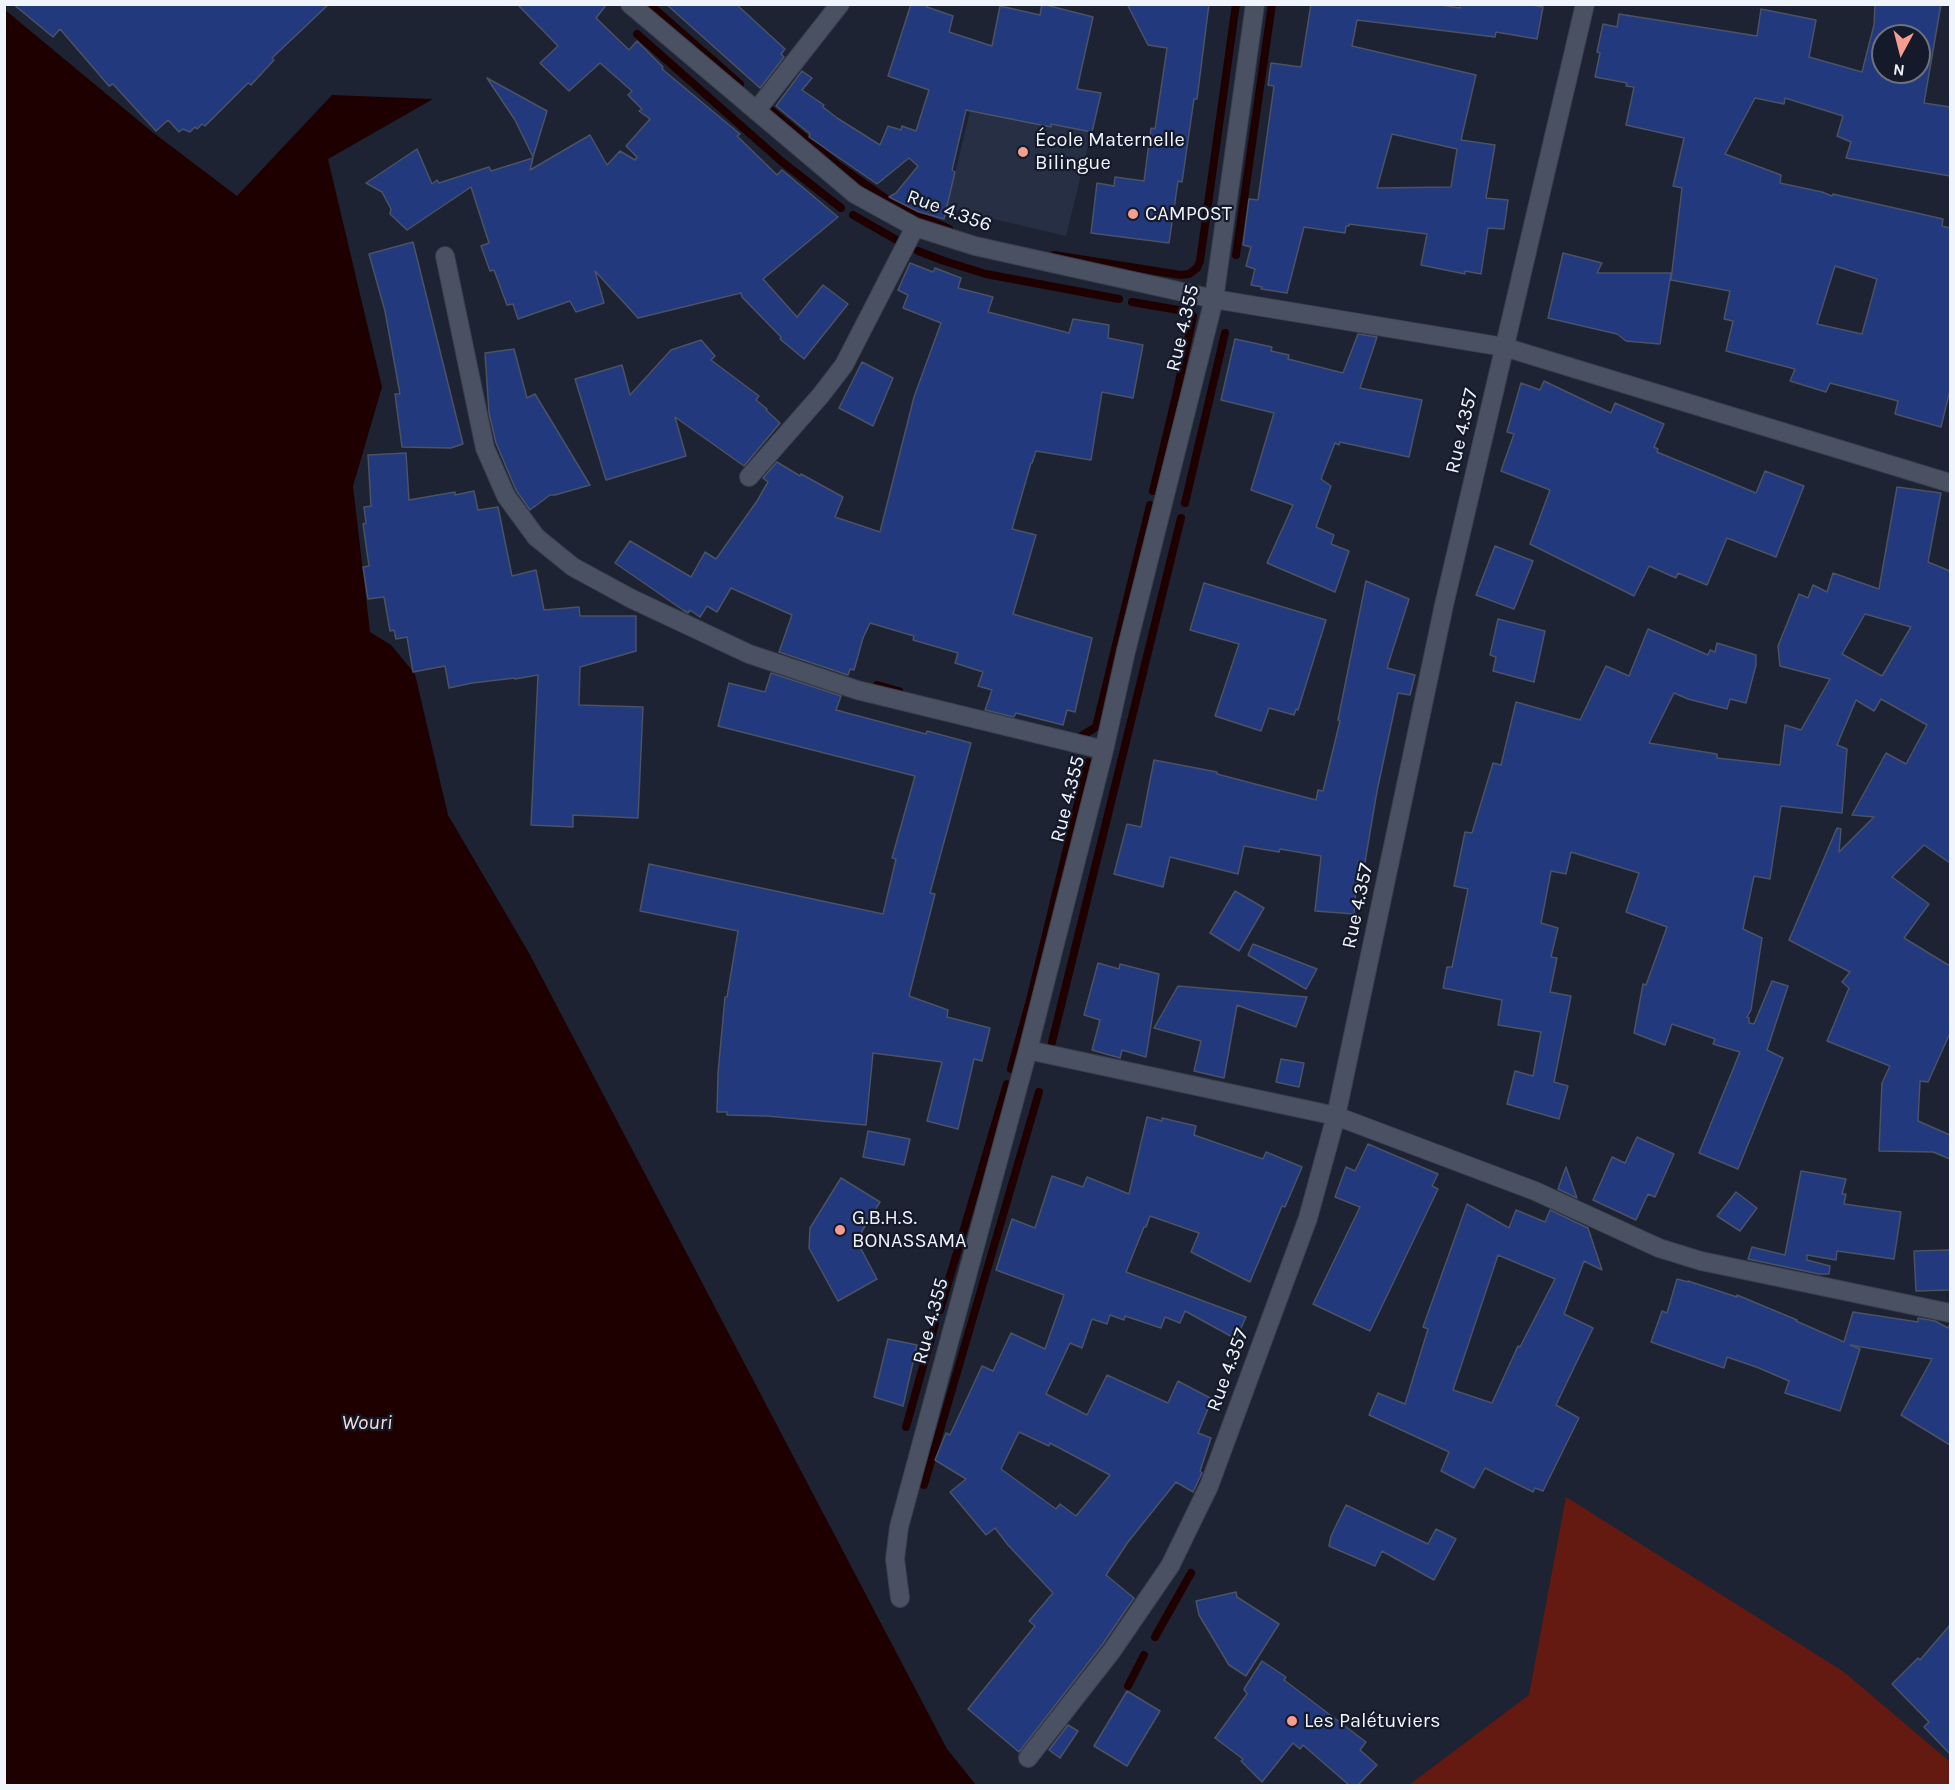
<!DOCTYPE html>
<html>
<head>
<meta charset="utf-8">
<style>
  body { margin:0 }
  #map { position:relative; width:1955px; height:1790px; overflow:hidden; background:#1d2333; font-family:Karla,sans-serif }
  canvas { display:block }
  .frame { position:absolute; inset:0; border:6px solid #f0f4fd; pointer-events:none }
  .north { position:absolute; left:1871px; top:24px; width:60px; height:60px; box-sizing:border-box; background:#141a29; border:2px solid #6c717e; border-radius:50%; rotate:187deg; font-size:16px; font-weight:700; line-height:24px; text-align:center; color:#f0f4fd }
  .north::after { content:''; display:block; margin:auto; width:21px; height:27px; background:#f59d8e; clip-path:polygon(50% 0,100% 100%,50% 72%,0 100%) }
</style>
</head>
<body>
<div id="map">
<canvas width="1955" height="1790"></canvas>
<div class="frame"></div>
<div class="north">N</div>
</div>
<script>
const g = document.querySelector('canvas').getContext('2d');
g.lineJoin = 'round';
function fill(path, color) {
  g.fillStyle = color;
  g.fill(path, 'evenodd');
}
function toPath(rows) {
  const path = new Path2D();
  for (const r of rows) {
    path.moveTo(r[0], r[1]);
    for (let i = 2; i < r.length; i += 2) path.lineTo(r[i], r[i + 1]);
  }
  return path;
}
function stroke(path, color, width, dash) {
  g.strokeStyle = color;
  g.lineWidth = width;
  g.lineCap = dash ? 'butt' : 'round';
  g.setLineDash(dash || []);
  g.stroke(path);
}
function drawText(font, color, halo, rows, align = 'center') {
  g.font = font + ' Karla,sans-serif';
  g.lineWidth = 4.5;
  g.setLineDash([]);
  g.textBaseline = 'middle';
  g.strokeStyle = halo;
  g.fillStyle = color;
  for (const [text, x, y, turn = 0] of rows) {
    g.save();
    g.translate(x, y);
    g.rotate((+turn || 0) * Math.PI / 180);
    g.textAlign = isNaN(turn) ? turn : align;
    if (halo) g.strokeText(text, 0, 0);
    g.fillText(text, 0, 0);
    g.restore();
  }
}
const built = toPath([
  [1029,79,1101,93,1066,236,947,208,970,111]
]);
const green = toPath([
  [1566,1497,1844,1672,1950,1762,1950,1785,1409,1785,1529,1695]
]);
const water = toPath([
  [4,9,151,131,237,196,332,95,433,99,328,159,382,387,353,486,370,632,391,645,415,674,448,815,529,953,947,1749,976,1785,5,1785]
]);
const stream = toPath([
  [649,4,740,84],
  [637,34,781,161,841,208],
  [766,106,838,165,892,203,949,229],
  [853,215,902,243],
  [918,251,944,261,986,274,1119,299],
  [1054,255,1181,275,1189,274,1197,268,1200,261,1236,4],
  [1236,255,1272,4],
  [1132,302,1184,311,1191,313,1193,316,1176,396,1153,491],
  [1185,503,1225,333],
  [877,685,899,691],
  [1075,740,1096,727,1150,505],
  [1052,1042,1181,518],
  [1011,1069,1031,996,1088,762],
  [940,1310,1007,1084],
  [906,1427,935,1324],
  [924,1485,1039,1092],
  [1155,1637,1191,1573],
  [1128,1686,1144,1655]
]);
const building = toPath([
  [13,4,329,4,272,58,274,60,251,85,248,83,205,126,202,124,197,129,195,127,190,132,183,129,179,132,168,120,156,131,113,84,109,86,60,29,53,37,13,4],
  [517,4,607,4,596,18,629,50,637,41,663,67,662,69,740,134,737,136,777,175,782,170,838,217,763,279,797,317,823,285,848,304,804,359,780,339,781,337,742,297,741,293,638,318,595,271,604,303,576,312,570,301,518,319,513,304,507,305,494,270,490,271,481,246,489,243,471,187,407,230,390,214,391,209,382,192,366,183,417,149,432,184,437,180,439,183,489,167,491,171,533,158,530,170,590,135,607,165,620,151,635,160,637,157,626,146,650,119,639,111,642,109,628,95,632,91,600,63,569,91,540,63,558,46,517,4],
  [666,4,736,4,785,49,781,54,784,57,760,88,666,4],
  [911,4,926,4,927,7,953,16,949,32,992,46,1000,6,1040,15,1042,4,1093,17,1077,89,1101,93,1092,132,1051,124,1051,127,966,110,952,170,955,172,944,219,919,212,889,197,896,193,918,166,909,158,877,184,809,137,810,134,776,106,802,71,812,78,802,90,824,105,823,107,837,118,880,145,888,126,901,130,902,126,916,131,929,90,888,76,911,4],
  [1127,4,1209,4,1197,99,1194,99,1182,182,1178,181,1169,243,1091,233,1097,183,1114,186,1115,177,1144,181,1151,128,1155,129,1167,48,1148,45,1127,4],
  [1311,4,1434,4,1460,8,1460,4,1526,4,1543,7,1537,39,1496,32,1495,37,1357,20,1352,46,1476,75,1461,140,1495,145,1486,198,1508,200,1504,229,1488,228,1481,274,1465,271,1465,274,1421,265,1427,234,1349,224,1349,226,1346,226,1345,233,1304,227,1287,293,1261,289,1262,287,1251,285,1255,269,1246,266,1251,247,1243,245,1249,199,1258,200,1274,86,1268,85,1271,63,1301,67,1311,4],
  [1392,134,1457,149,1451,187,1377,188,1392,134],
  [1875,4,1941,4,1924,103,1950,107,1950,176,1846,158,1851,142,1837,136,1843,116,1785,98,1784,104,1755,98,1725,154,1781,175,1780,183,1822,192,1832,196,1833,194,1943,219,1942,226,1950,228,1950,390,1941,427,1895,414,1898,401,1830,383,1826,392,1790,381,1795,369,1726,351,1733,321,1724,319,1730,291,1671,280,1682,188,1673,186,1684,138,1626,125,1634,87,1626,86,1627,83,1595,77,1600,53,1597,52,1603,24,1617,27,1619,14,1757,36,1761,9,1816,20,1809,57,1862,72,1874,25,1875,4],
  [1883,36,1919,36,1919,72,1883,72,1883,36],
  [1835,266,1877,279,1862,334,1817,324,1835,266],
  [487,78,547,111,533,157,515,120,487,78],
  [413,242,463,444,451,448,402,447,395,394,400,394,385,311,369,254,413,242],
  [1563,253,1602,263,1597,273,1671,273,1660,344,1626,341,1617,334,1548,318,1563,253],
  [910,263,933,272,935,268,961,278,958,288,993,297,988,312,1069,333,1073,319,1109,325,1108,338,1143,345,1133,398,1102,392,1091,460,1036,451,1032,463,1031,463,1012,529,1036,535,1013,614,1092,638,1075,712,1067,710,1063,725,1016,713,1014,717,985,710,992,690,978,686,983,672,955,663,958,653,913,640,914,636,870,623,863,638,854,670,850,669,848,675,779,652,792,615,731,588,717,612,707,606,700,617,690,610,688,613,683,610,615,563,630,541,691,577,705,552,716,559,757,501,768,482,763,478,777,462,800,476,801,474,843,497,835,517,880,532,914,397,941,323,903,308,908,295,898,290,910,263],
  [1358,334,1377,337,1360,388,1422,400,1409,457,1340,442,1339,445,1335,443,1321,479,1331,486,1316,527,1334,535,1331,544,1349,551,1335,592,1267,563,1293,505,1251,490,1274,413,1221,400,1235,339,1272,347,1271,351,1289,355,1288,359,1343,373,1358,334],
  [701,340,715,356,711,360,759,396,756,400,767,409,766,410,780,423,744,466,675,417,686,456,606,480,575,379,622,365,630,395,671,350,701,340],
  [514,349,527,398,535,394,590,485,555,495,550,495,530,510,516,490,496,443,489,413,485,353,514,349],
  [862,362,893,378,873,426,839,408,862,362],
  [1544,381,1611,413,1615,403,1664,424,1654,447,1658,449,1657,452,1756,493,1765,471,1804,486,1776,557,1727,538,1707,585,1678,573,1676,578,1649,566,1634,596,1530,544,1550,490,1501,471,1514,434,1507,432,1521,383,1540,390,1544,381],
  [406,453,409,500,455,492,455,495,474,491,478,510,498,507,512,576,536,570,544,610,579,607,580,616,636,616,636,651,580,667,579,705,643,707,638,818,573,815,573,827,531,825,538,675,515,679,515,678,472,683,449,688,445,666,413,672,407,637,396,639,394,630,390,631,384,597,368,599,363,567,369,566,363,524,366,523,364,507,371,506,368,455,406,453],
  [1897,487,1941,493,1928,562,1950,571,1950,863,1924,845,1892,877,1929,904,1904,938,1950,966,1950,1033,1928,1082,1920,1081,1918,1121,1950,1135,1950,1159,1933,1152,1879,1151,1882,1083,1890,1066,1827,1041,1849,988,1842,982,1850,972,1789,940,1837,828,1841,829,1839,852,1874,817,1852,815,1886,753,1906,764,1927,725,1881,699,1874,711,1856,700,1837,745,1847,749,1842,813,1781,806,1770,879,1754,876,1743,929,1762,938,1751,1010,1747,1017,1749,1018,1749,1023,1754,1024,1772,981,1788,986,1767,1050,1783,1058,1738,1169,1699,1153,1740,1052,1713,1044,1715,1039,1672,1024,1665,1045,1634,1033,1643,984,1646,985,1667,927,1626,912,1639,873,1571,852,1566,874,1551,871,1541,923,1558,928,1551,957,1557,958,1550,992,1571,996,1554,1082,1568,1086,1559,1119,1507,1104,1515,1071,1533,1076,1541,1032,1498,1025,1502,1000,1443,988,1447,967,1452,967,1468,889,1454,886,1465,832,1472,833,1493,763,1501,765,1516,702,1580,720,1606,666,1629,676,1648,629,1708,655,1710,650,1715,652,1717,643,1756,655,1756,665,1746,703,1730,699,1727,709,1688,699,1674,693,1649,743,1717,754,1717,758,1780,765,1785,725,1801,730,1830,679,1780,666,1778,646,1799,594,1808,598,1813,585,1827,592,1833,573,1879,589,1897,487],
  [1865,614,1911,627,1882,676,1842,654,1865,614],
  [1495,546,1533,561,1514,609,1476,595,1495,546],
  [1366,581,1409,599,1387,668,1415,675,1410,695,1398,693,1377,791,1365,862,1358,861,1354,914,1315,911,1321,856,1280,849,1279,852,1244,846,1238,874,1170,857,1163,887,1114,874,1127,824,1141,827,1154,760,1217,772,1217,774,1316,800,1318,790,1323,791,1340,721,1338,720,1366,581],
  [1204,583,1326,620,1298,710,1296,709,1294,715,1269,708,1261,731,1215,716,1239,644,1190,630,1204,583],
  [1498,619,1545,631,1534,682,1493,671,1496,657,1490,655,1498,619],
  [771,673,841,696,836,710,926,734,927,731,971,743,930,893,935,894,909,996,948,1010,947,1017,990,1028,982,1061,974,1059,958,1129,927,1121,942,1062,873,1053,866,1125,767,1116,727,1115,727,1112,717,1112,718,1073,725,997,727,997,738,931,640,911,649,864,883,914,896,859,892,858,915,776,718,726,729,683,765,692,771,673],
  [1235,891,1264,908,1239,951,1210,933,1235,891],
  [1253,944,1317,969,1306,989,1248,955,1253,944],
  [1098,963,1119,969,1120,964,1159,974,1146,1057,1122,1050,1120,1058,1092,1050,1100,1020,1084,1015,1098,963],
  [1178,986,1213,989,1307,997,1296,1027,1237,1005,1224,1078,1194,1071,1201,1041,1154,1028,1178,986],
  [1281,1059,1304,1063,1299,1087,1276,1082,1281,1059],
  [1147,1117,1162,1121,1162,1118,1196,1126,1194,1135,1263,1159,1266,1152,1302,1167,1285,1207,1282,1206,1250,1282,1191,1252,1199,1233,1150,1216,1146,1227,1144,1227,1126,1272,1246,1317,1236,1339,1185,1311,1180,1323,1165,1317,1161,1328,1125,1316,1124,1320,1110,1315,1107,1324,1092,1319,1082,1348,1070,1343,1046,1394,1087,1415,1107,1375,1168,1403,1178,1381,1212,1399,1198,1433,1211,1438,1200,1471,1202,1473,1193,1492,1176,1482,1128,1542,1106,1575,1134,1598,1102,1645,1019,1752,968,1709,1035,1626,1029,1621,1053,1593,1008,1545,995,1528,986,1535,950,1492,966,1479,935,1460,946,1433,950,1435,982,1366,993,1371,1011,1333,1045,1349,1064,1295,996,1270,1012,1219,1035,1228,1052,1176,1083,1187,1087,1177,1129,1194,1147,1117],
  [1019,1432,1049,1446,1050,1443,1110,1475,1076,1516,1060,1504,1056,1509,1001,1469,1019,1432],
  [868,1131,910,1139,904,1165,863,1157,868,1131],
  [1637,1137,1674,1154,1655,1197,1648,1194,1636,1220,1593,1200,1612,1157,1625,1163,1637,1137],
  [1368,1144,1438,1174,1432,1186,1438,1189,1370,1331,1313,1304,1360,1207,1335,1197,1346,1167,1355,1171,1368,1144],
  [1566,1167,1577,1198,1558,1189,1566,1167],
  [1801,1171,1846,1179,1842,1194,1846,1194,1844,1204,1901,1212,1894,1259,1837,1251,1836,1260,1807,1255,1807,1260,1830,1266,1829,1274,1819,1274,1748,1259,1752,1247,1785,1255,1801,1171],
  [841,1178,880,1202,862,1231,860,1247,877,1279,838,1301,809,1248,810,1228,841,1178],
  [1736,1192,1757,1208,1740,1231,1717,1216,1736,1192],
  [1467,1204,1509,1228,1516,1210,1545,1222,1550,1210,1588,1228,1602,1270,1584,1261,1564,1314,1593,1328,1556,1405,1579,1418,1543,1491,1535,1488,1533,1492,1485,1468,1474,1488,1441,1471,1449,1452,1369,1415,1378,1393,1405,1404,1428,1329,1423,1327,1467,1204],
  [1498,1255,1555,1279,1520,1347,1518,1346,1492,1403,1453,1390,1498,1255],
  [1950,1250,1950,1290,1916,1291,1914,1251,1950,1250],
  [1677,1279,1688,1282,1688,1281,1737,1297,1737,1295,1797,1320,1796,1321,1844,1342,1853,1312,1918,1322,1918,1318,1935,1321,1948,1328,1950,1324,1950,1445,1901,1415,1932,1359,1850,1345,1860,1349,1840,1411,1785,1393,1789,1381,1759,1368,1727,1357,1724,1368,1651,1342,1662,1311,1667,1313,1677,1279],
  [888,1339,917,1345,903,1406,874,1397,888,1339],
  [1346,1505,1428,1544,1436,1529,1456,1539,1434,1580,1382,1551,1375,1566,1329,1546,1331,1536,1346,1505],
  [1236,1592,1237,1597,1279,1624,1246,1676,1229,1665,1199,1615,1196,1601,1236,1592],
  [1950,1625,1950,1754,1924,1727,1929,1722,1892,1684,1918,1658,1920,1660,1950,1625],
  [1262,1661,1286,1677,1284,1680,1366,1742,1360,1750,1377,1765,1358,1785,1349,1785,1303,1745,1300,1749,1293,1743,1262,1782,1241,1761,1243,1759,1215,1738,1247,1694,1244,1689,1262,1661],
  [1127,1691,1160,1711,1127,1766,1094,1746,1127,1691],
  [1068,1725,1078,1731,1060,1758,1049,1750,1068,1725]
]);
const minor = toPath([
  [630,4,855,194,915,227,975,246,1214,299,1504,347,1950,483],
  [756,111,840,4],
  [445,256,485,448,506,496,536,537,573,567,632,599,749,654,857,690,1104,750],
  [749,477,821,395,844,365,915,227],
  [1028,1050,1336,1116,1535,1191,1659,1248,1701,1261,1950,1313],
  [900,1598,895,1559,899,1527,1028,1050,1104,750,1126,651,1214,299,1255,4],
  [1028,1758,1111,1652,1170,1566,1209,1486,1308,1218,1336,1116,1444,605,1585,4]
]);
const markers = [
  [1023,152,6,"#f59d8e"],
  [1133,214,6,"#f59d8e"],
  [840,1230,6,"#f59d8e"],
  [1292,1721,6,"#f59d8e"]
];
const poiNames = [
  ["École Maternelle",1035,140],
  ["Bilingue",1035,163],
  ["CAMPOST",1145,214],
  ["G.B.H.S.",852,1218],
  ["BONASSAMA",852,1241],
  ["Les Palétuviers",1304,1721]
];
const streetNames = [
  ["Rue 4.356",949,211,20],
  ["Rue 4.355",1183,328,-77],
  ["Rue 4.357",1462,431,-77],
  ["Rue 4.355",1068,799,-76],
  ["Rue 4.357",1358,906,-78],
  ["Rue 4.355",931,1321,-75],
  ["Rue 4.357",1228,1370,-70]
];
const waterNames = [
  ["Wouri",367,1423]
];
fill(built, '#262f44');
fill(green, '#651a11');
fill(water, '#1f0000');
stroke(stream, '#1f0000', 8);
fill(building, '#23397d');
stroke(building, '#4a5265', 1.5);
stroke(minor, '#3a3f4d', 20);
stroke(minor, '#495163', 18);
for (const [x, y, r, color] of markers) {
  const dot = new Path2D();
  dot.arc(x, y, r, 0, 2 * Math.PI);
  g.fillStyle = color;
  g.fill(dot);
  stroke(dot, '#141a29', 2);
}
drawText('20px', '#f0f4fd', '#141a29', poiNames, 'left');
drawText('20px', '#f0f4fd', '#141a29', streetNames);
drawText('italic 21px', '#f5dbd6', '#141a29', waterNames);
</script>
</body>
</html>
